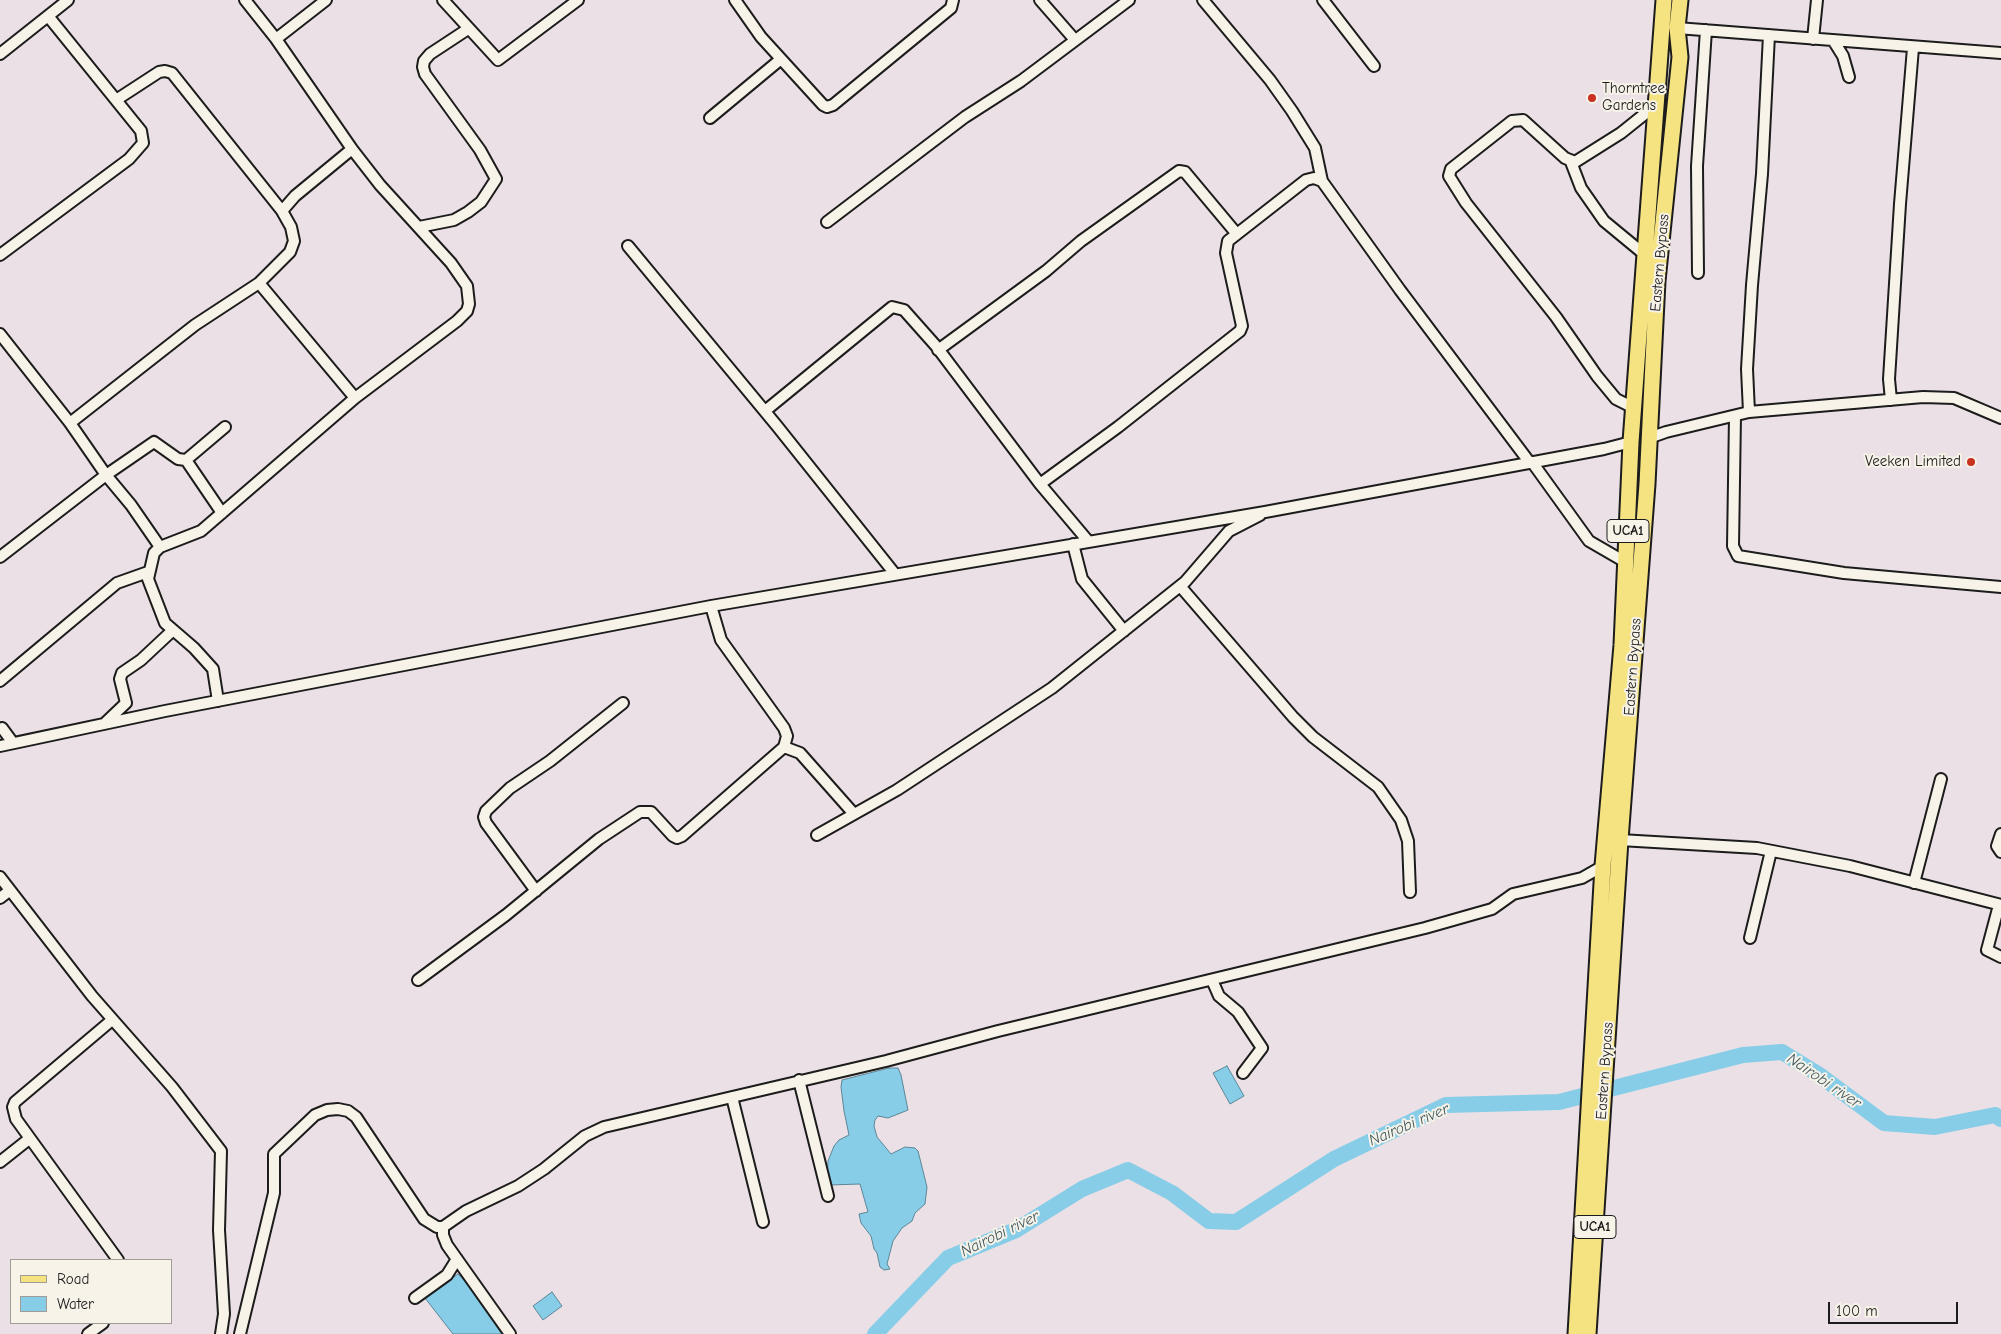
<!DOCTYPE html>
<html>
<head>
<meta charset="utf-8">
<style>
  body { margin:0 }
  #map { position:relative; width:2001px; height:1334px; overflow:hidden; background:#ebe0e5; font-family:"Comic Neue",sans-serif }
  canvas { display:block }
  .legend { position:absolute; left:10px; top:1259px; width:162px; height:65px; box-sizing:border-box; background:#f7f3e8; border:1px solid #9f9d96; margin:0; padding:6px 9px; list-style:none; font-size:15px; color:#1c1c1c }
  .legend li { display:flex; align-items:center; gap:10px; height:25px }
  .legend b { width:25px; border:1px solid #9f9d96 }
  .scale { position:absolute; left:1828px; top:1302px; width:130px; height:22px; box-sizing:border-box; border:2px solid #1c1c1c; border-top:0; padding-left:6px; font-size:15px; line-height:18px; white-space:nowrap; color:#1c1c1c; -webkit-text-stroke:4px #f7f3e8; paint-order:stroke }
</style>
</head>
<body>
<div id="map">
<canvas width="2001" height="1334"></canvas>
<ul class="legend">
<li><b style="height:6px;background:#f5e382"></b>Road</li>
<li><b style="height:14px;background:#87cde8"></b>Water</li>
</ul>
<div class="scale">100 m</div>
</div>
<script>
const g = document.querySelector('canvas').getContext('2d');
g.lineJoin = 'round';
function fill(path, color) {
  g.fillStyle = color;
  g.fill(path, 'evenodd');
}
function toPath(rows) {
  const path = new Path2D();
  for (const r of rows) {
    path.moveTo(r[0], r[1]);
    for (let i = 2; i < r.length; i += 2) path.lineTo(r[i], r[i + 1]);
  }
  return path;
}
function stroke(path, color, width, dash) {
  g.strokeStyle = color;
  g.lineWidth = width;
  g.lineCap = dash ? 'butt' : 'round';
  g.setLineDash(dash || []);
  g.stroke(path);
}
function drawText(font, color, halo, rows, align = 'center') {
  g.font = font + ' "Comic Neue",sans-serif';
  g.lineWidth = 4;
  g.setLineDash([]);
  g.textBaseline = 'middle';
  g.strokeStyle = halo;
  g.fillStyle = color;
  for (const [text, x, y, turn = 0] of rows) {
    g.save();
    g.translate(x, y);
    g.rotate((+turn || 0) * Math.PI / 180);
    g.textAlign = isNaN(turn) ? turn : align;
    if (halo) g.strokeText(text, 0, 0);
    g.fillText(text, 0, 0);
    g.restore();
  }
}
const water = toPath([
  [1227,1066,1244,1096,1230,1104,1213,1073,1227,1066],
  [889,1068,898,1068,901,1075,908,1110,888,1118,878,1116,875,1120,874,1126,877,1137,891,1154,905,1147,915,1148,918,1151,927,1187,925,1204,915,1213,912,1221,902,1228,893,1241,887,1264,890,1269,884,1270,880,1267,877,1253,874,1249,871,1236,861,1223,859,1214,868,1212,860,1184,829,1185,827,1181,828,1161,834,1146,839,1140,849,1135,844,1111,841,1087,842,1080,889,1068],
  [458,1274,481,1298,505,1334,453,1334,425,1298,458,1274],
  [552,1292,562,1306,543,1320,533,1306,552,1292]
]);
const river = toPath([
  [875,1334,948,1258,1016,1230,1082,1189,1128,1170,1172,1193,1209,1221,1236,1222,1334,1159,1446,1105,1559,1102,1743,1055,1782,1052,1818,1074,1884,1123,1935,1127,1995,1115,2001,1119]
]);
const minor = toPath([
  [245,0,276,39,352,149,380,185,451,263,467,286,469,304,467,311,457,321,355,398],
  [443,0,498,60,578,0],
  [735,0,761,37,823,105,827,107,833,105,951,8,953,0],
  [1040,0,1075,40],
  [1203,0,1270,80,1292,111,1315,148,1322,181],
  [1323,0,1374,66],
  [1677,28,2001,53],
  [276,39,326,0],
  [1813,39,1817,0],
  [1833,40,1843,56,1849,77],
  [0,54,68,0],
  [116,100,159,72,165,71,172,73,282,211],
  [710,118,781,59],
  [1571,162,1581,188,1604,221,1644,254],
  [827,222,965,117,1021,81,1129,0],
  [419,227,454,220,468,212,481,202,496,179,480,150,425,74,423,67,424,61,430,54,468,29],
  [628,246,777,426,895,574],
  [0,255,129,159,143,143,141,131,48,16],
  [1698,273,1697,166,1706,30],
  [0,334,70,423,106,475,0,557],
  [938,350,1046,271,1081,241,1179,171,1185,172,1236,233],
  [1891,400,1889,379,1900,204,1913,48],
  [1634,408,1616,399,1597,376,1556,317,1466,203,1449,176,1451,169,1512,121,1523,120,1565,158,1575,162,1621,133,1656,105],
  [765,411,892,307,904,310,936,346,1040,484,1088,541],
  [1749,412,1747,369,1752,285,1762,174,1769,35],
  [1735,416,1733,546,1738,556,1844,573,2001,587],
  [70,423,195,325,259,283,290,252,294,241,291,227,282,211,295,196,352,149],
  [1649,438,1666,432,1749,412,1923,397,1954,398,2001,418],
  [186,460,222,513],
  [1532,462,1589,541,1627,563],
  [1040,484,1118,427,1240,331,1242,326,1226,253,1228,241,1306,180,1314,178,1322,181,1400,290,1530,463],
  [1073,544,1082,579,1124,631],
  [160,547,131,505,106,475,154,442,178,459,186,460,225,427],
  [1180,586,1293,717,1313,737,1378,787,1401,820,1408,841,1410,892],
  [0,681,117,583,148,572],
  [218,701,213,669,194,648,165,623,148,579,154,553,160,547,201,531,355,398,259,283],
  [105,723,126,703,120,679,122,673,141,660,172,631],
  [2,728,13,743],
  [0,746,165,711,711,606,1265,512,1604,449,1631,442],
  [784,747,800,753,854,814],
  [2001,834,1997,846,2001,852],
  [817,835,897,790,1052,688,1185,582,1229,531,1260,515],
  [1620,840,1757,848,1850,866,2001,905],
  [0,877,92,996,172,1087,221,1151,219,1230,224,1314,221,1334],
  [1914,883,1941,779],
  [536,891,486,823,484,817,486,811,510,788,550,761,623,703],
  [0,898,9,891],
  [1999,905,1987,950,2001,957],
  [1750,938,1771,851],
  [418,980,506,915,599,839,640,812,651,812,673,836,677,838,682,836,784,747,787,736,784,728,721,640,711,606],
  [1212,980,1219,996,1238,1012,1262,1048,1243,1073],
  [112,1020,15,1102,13,1107,16,1119,118,1260],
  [799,1080,828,1196],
  [732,1097,763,1222],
  [0,1162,29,1139],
  [415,1298,447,1275,457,1259],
  [88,1334,103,1323],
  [240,1334,274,1193,274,1154,315,1115,327,1110,338,1109,348,1111,356,1117,424,1219,437,1227,443,1227],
  [510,1334,447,1245,443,1235,443,1227,466,1211,518,1186,544,1169,585,1136,604,1127,886,1061,998,1031,1425,928,1492,909,1513,894,1582,878,1603,866]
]);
const primary = toPath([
  [1576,1334,1603,866,1622,645,1631,442,1664,0],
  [1588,1334,1620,840,1647,484,1657,281,1680,57,1677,28,1680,0]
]);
const markers = [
  [1592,98,5,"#c8321e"],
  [1971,462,5,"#c8321e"]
];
const shields = [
  [1628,531,42],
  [1595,1227,42]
];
const shieldNames = [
  ["UCA1",1628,531],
  ["UCA1",1595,1227]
];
const poiNames = [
  ["Thorntree",1602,89],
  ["Gardens",1602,106],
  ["Veeken Limited",1961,462,"right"]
];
const streetNames = [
  ["Eastern Bypass",1660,263,-85],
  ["Eastern Bypass",1633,667,-86],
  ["Eastern Bypass",1605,1071,-86]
];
const waterNames = [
  ["Nairobi river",1824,1081,34],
  ["Nairobi river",1409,1125,-23],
  ["Nairobi river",1000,1234,-26]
];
fill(water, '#87cde8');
stroke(water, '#5c8696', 1);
stroke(river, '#87cde8', 16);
stroke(minor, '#1c1c1c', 14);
stroke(primary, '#1c1c1c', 19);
stroke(minor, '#f7f3e8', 10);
stroke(primary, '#f5e382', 15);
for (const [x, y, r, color] of markers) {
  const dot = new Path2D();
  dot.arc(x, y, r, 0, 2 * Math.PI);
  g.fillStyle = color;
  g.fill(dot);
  stroke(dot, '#f7f3e8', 2);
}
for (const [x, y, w] of shields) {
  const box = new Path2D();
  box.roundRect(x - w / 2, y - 11.5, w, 23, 4);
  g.fillStyle = '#f7f3e8';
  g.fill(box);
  stroke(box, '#1c1c1c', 1);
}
drawText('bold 14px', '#1c1c1c', null, shieldNames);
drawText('15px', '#1c1c1c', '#f7f3e8', poiNames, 'left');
drawText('15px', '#1c1c1c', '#f7f3e8', streetNames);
drawText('italic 16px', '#415a63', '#f7f3e8', waterNames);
</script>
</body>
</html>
